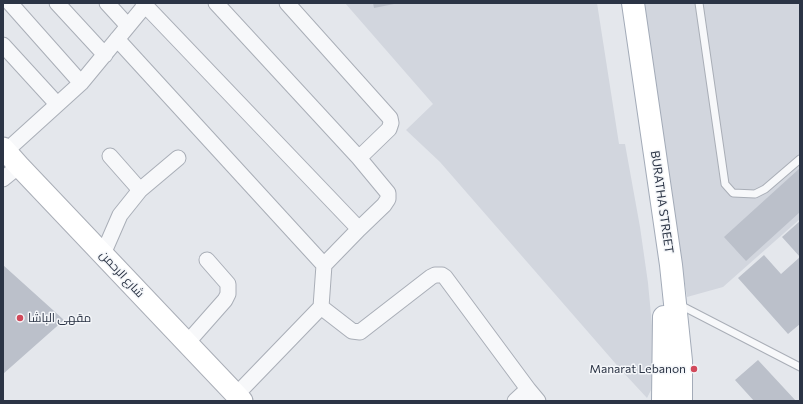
<!DOCTYPE html>
<html>
<head>
<meta charset="utf-8">
<style>
  body { margin:0 }
  #map { position:relative; width:803px; height:404px; overflow:hidden; background:#e4e7ec; font-family:Commissioner,sans-serif }
  canvas { display:block }
  .frame { position:absolute; inset:0; border:4px solid #2b3445; pointer-events:none }
</style>
</head>
<body>
<div id="map">
<canvas width="803" height="404"></canvas>
<div class="frame"></div>
</div>
<script>
const g = document.querySelector('canvas').getContext('2d');
g.lineJoin = 'round';
function fill(path, color) {
  g.fillStyle = color;
  g.fill(path, 'evenodd');
}
function toPath(rows) {
  const path = new Path2D();
  for (const r of rows) {
    path.moveTo(r[0], r[1]);
    for (let i = 2; i < r.length; i += 2) path.lineTo(r[i], r[i + 1]);
  }
  return path;
}
function stroke(path, color, width, dash) {
  g.strokeStyle = color;
  g.lineWidth = width;
  g.lineCap = dash ? 'butt' : 'round';
  g.setLineDash(dash || []);
  g.stroke(path);
}
function drawText(font, color, halo, rows, align = 'center') {
  g.font = font + ' Commissioner,Cairo,sans-serif';
  g.lineWidth = 3;
  g.setLineDash([]);
  g.textBaseline = 'middle';
  g.strokeStyle = halo;
  g.fillStyle = color;
  for (const [text, x, y, turn = 0] of rows) {
    g.save();
    g.translate(x, y);
    g.rotate((+turn || 0) * Math.PI / 180);
    g.textAlign = isNaN(turn) ? turn : align;
    if (halo) g.strokeText(text, 0, 0);
    g.fillText(text, 0, 0);
    g.restore();
  }
}
const built = toPath([
  [345,3,597,3,619,144,625,144,640,227,648,283,653,336,653,373,652,388,647,398,622,371,440,162,406,130,433,104],
  [640,3,800,3,800,219,723,287,687,297]
]);
const building = toPath([
  [373,3,394,3,394,4,374,8],
  [800,168,800,212,746,261,724,237],
  [800,221,800,324,788,334,738,278,764,255,781,274,800,257,782,237],
  [3,265,64,320,3,374],
  [758,360,796,401,754,401,735,380]
]);
const lane = toPath([
  [699,3,725,184,733,193,755,194,765,189,800,159],
  [680,305,800,367]
]);
const street = toPath([
  [10,3,81,83],
  [57,3,105,55],
  [107,3,128,26],
  [143,3,359,229],
  [216,3,359,158,388,193,388,199,384,205,359,229,324,265,321,307,236,395],
  [287,3,390,118,391,123,389,129,359,158],
  [117,39,324,265],
  [3,45,57,104],
  [6,151,81,83,147,3],
  [110,156,140,190],
  [3,179,19,166],
  [103,254,120,215,140,190,178,158],
  [321,307,352,331,360,332,431,277,435,275,442,275,445,277,528,389,515,401],
  [187,343,225,300,228,294,228,284,207,260],
  [528,389,538,401]
]);
const secondary = toPath([
  [3,148,19,166,242,401]
]);
const primary = toPath([
  [633,3,671,265,681,361,681,401],
  [663,401,664,317]
]);
const markers = [
  [20,318,4,"#d1495b"],
  [694,369,4,"#d1495b"]
];
const streetNames = [
  ["BURATHA STREET",662,202,82],
  ["شارع الرحمن",122,274,47]
];
const poiNames = [
  ["مقهى الباشا",28,318],
  ["Manarat Lebanon",686,369,"right"]
];
fill(built, '#d2d6de');
fill(building, '#bbc0ca');
stroke(lane, '#a9aeb7', 9);
stroke(street, '#a9aeb7', 17);
stroke(secondary, '#a9aeb7', 23);
stroke(primary, '#a3abb8', 24);
stroke(lane, '#f7f8fa', 7);
stroke(street, '#f7f8fa', 15);
stroke(secondary, '#fff', 21);
stroke(primary, '#fff', 22);
for (const [x, y, r, color] of markers) {
  const dot = new Path2D();
  dot.arc(x, y, r, 0, 2 * Math.PI);
  g.fillStyle = color;
  g.fill(dot);
  stroke(dot, '#f4f6f9', 1.5);
}
drawText('12px', '#2b3445', '#f4f6f9', streetNames);
drawText('12px', '#2b3445', '#f4f6f9', poiNames, 'left');
</script>
</body>
</html>
